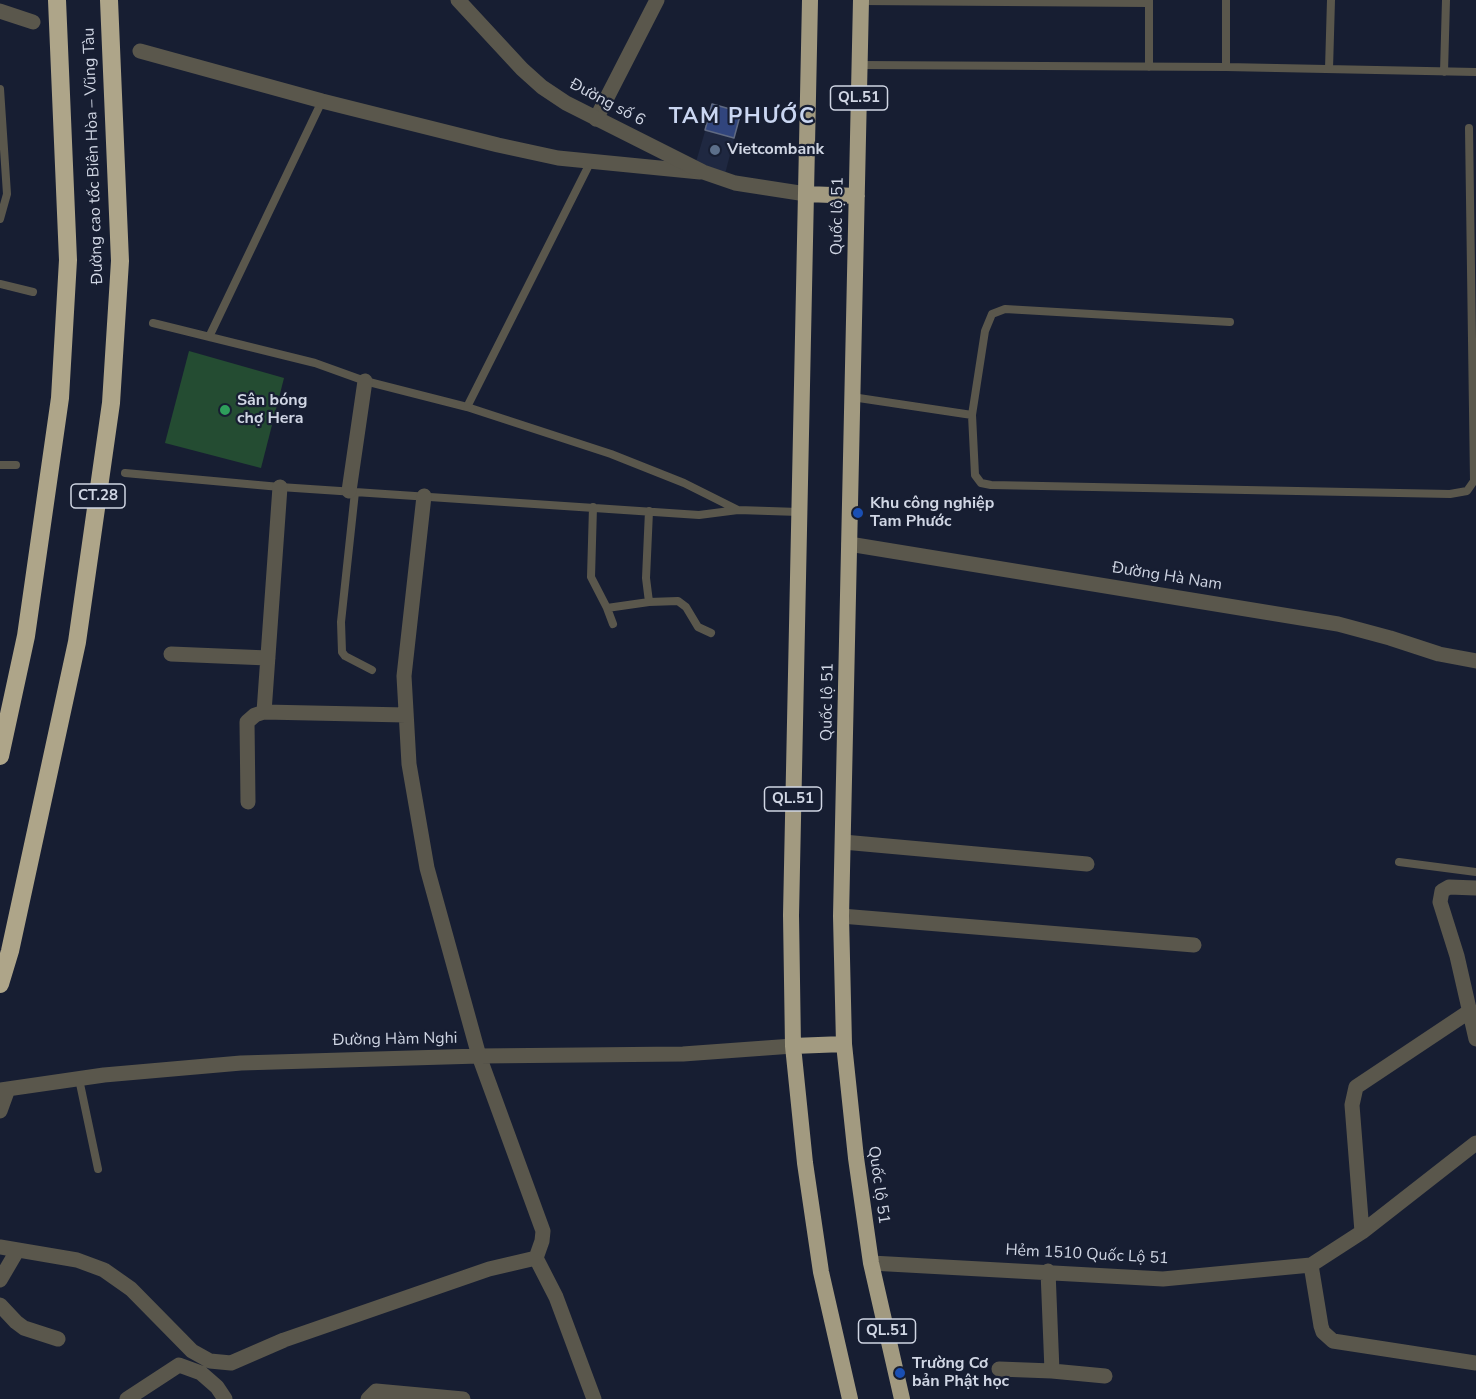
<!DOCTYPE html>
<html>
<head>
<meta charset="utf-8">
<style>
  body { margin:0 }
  canvas { display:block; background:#171e32 }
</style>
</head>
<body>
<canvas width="1476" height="1399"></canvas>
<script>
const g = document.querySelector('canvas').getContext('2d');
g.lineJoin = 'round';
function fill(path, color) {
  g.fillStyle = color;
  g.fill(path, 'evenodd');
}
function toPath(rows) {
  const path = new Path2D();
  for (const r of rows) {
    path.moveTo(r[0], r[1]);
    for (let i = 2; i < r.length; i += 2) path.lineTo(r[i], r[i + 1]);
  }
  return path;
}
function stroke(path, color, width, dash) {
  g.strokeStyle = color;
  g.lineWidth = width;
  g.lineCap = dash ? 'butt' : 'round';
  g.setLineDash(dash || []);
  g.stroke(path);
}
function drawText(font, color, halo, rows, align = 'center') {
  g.font = font + ' "Nunito Sans",sans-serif';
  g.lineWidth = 4.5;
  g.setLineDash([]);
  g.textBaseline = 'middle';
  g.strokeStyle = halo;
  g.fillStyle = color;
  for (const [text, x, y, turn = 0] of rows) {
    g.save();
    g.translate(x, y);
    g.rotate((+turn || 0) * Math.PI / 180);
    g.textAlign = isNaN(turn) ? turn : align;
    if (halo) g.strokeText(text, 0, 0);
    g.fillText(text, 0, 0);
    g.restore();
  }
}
const built = toPath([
  [713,104,741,112,725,174,696,162]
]);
const green = toPath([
  [189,351,284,378,261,468,165,443]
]);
const building = toPath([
  [712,104,741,112,734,138,705,130,712,104]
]);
const service = toPath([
  [861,1,1149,3],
  [859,65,1226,67,1476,72],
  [1149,67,1149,0],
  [1226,67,1226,0],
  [1329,69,1331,0],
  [1444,72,1446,0],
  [0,89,7,194,0,219],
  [0,284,33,292],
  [153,323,315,363,365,381,467,407,611,454,684,483,738,510,799,512],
  [209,337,322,101],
  [852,397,972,415,975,475,981,483,991,485,1450,494,1467,491,1474,481,1469,128],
  [467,407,591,161],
  [972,415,985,331,992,314,1005,309,1230,322],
  [0,465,16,465],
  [125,473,280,487,699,515,738,510],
  [355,492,341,622,342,652,345,656,372,670],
  [593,507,591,577,607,608,613,624],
  [649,602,678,601,686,607,698,627,711,633],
  [607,608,649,602,646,578,649,511],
  [1399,862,1476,872],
  [79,1079,98,1169]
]);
const minor = toPath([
  [0,11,33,22],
  [140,51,322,101,498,145,558,158,700,172],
  [596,119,657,0],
  [349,491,365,381],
  [424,496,404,676,409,764,427,868,479,1056,543,1231,542,1241,536,1258],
  [849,544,1338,624,1390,638,1439,654,1476,661],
  [171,654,268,658],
  [264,712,280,487],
  [248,802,247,722,255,715,264,712,406,715],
  [843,842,1087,864],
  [1476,888,1449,887,1442,891,1440,902,1457,956,1476,1039],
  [841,916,1194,945],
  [0,1090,104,1075,241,1063,479,1056,683,1054,793,1046],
  [0,1111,8,1089],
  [1362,1232,1352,1105,1356,1087,1470,1011],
  [0,1247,77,1260,104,1270,131,1289,192,1351,210,1361,231,1363,284,1340,489,1269,536,1258,556,1297,594,1399],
  [871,1263,1163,1279,1311,1265,1362,1232,1476,1143],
  [1311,1265,1321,1326,1323,1332,1333,1341,1476,1363],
  [1048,1271,1052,1371,1105,1376],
  [0,1280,17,1251],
  [0,1305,16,1322,24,1328,58,1339],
  [999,1369,1052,1371],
  [127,1399,179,1365,201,1373,217,1387,225,1399],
  [368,1399,376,1391,463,1399]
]);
const tertiary = toPath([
  [458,0,522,69,542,87,566,103,703,172,735,183,806,194]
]);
const trunk = toPath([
  [810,0,791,915,793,1046,805,1163,821,1272,850,1399],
  [861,0,841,916,844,1044,856,1158,871,1263,902,1399],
  [806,194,857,196],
  [793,1046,844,1044]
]);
const motorway = toPath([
  [0,756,26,636,60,398,68,260,57,0],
  [0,984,10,951,77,642,111,403,120,261,109,0]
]);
const markers = [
  [715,150,6,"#5c6f8a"],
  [225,410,6,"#2e9e5b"],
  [858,513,6,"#1a4fb4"],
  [900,1373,6,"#1a4fb4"]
];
const shields = [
  [859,98,57],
  [98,496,54],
  [793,799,57],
  [887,1331,57]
];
const shieldNames = [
  ["QL.51",859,98],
  ["CT.28",98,496],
  ["QL.51",793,799],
  ["QL.51",887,1331]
];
const streetNames = [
  ["Đường số 6",607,103,28],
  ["Đường cao tốc Biên Hòa – Vũng Tàu",94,156,-92],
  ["Quốc lộ 51",838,216,-89],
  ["Đường Hà Nam",1167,577,9],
  ["Quốc lộ 51",828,702,-89],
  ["Đường Hàm Nghi",395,1040,-1],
  ["Quốc lộ 51",878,1185,82],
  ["Hẻm 1510 Quốc Lộ 51",1087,1255,3]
];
const poiNames = [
  ["Vietcombank",727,150],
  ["Sân bóng",237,401],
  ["chợ Hera",237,419],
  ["Khu công nghiệp",870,504],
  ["Tam Phước",870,522],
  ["Trường Cơ",912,1364],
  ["bản Phật học",912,1382]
];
const districtNames = [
  ["TAM PHƯỚC",742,118]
];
fill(built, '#1f2841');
fill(green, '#244c32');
fill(building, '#31457d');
stroke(building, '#606a82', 1.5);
stroke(service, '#5a574c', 8);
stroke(minor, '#5a574c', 15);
stroke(tertiary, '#5a574c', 15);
stroke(trunk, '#a29a80', 16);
stroke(motorway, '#aea589', 18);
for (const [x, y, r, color] of markers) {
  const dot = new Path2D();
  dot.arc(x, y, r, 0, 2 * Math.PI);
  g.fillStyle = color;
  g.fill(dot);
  stroke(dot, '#171e32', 2);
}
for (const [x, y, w] of shields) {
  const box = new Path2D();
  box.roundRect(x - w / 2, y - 12, w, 24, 4.5);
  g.fillStyle = '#171e32';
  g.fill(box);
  stroke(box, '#d0d6e4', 1.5);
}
drawText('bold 15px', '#d0d6e4', null, shieldNames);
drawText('16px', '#d0d6e4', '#171e32', streetNames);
drawText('bold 16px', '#d0d6e4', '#171e32', poiNames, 'left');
g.letterSpacing = '1.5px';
drawText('bold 22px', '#cad6f1', '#171e32', districtNames);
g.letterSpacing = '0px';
</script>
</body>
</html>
